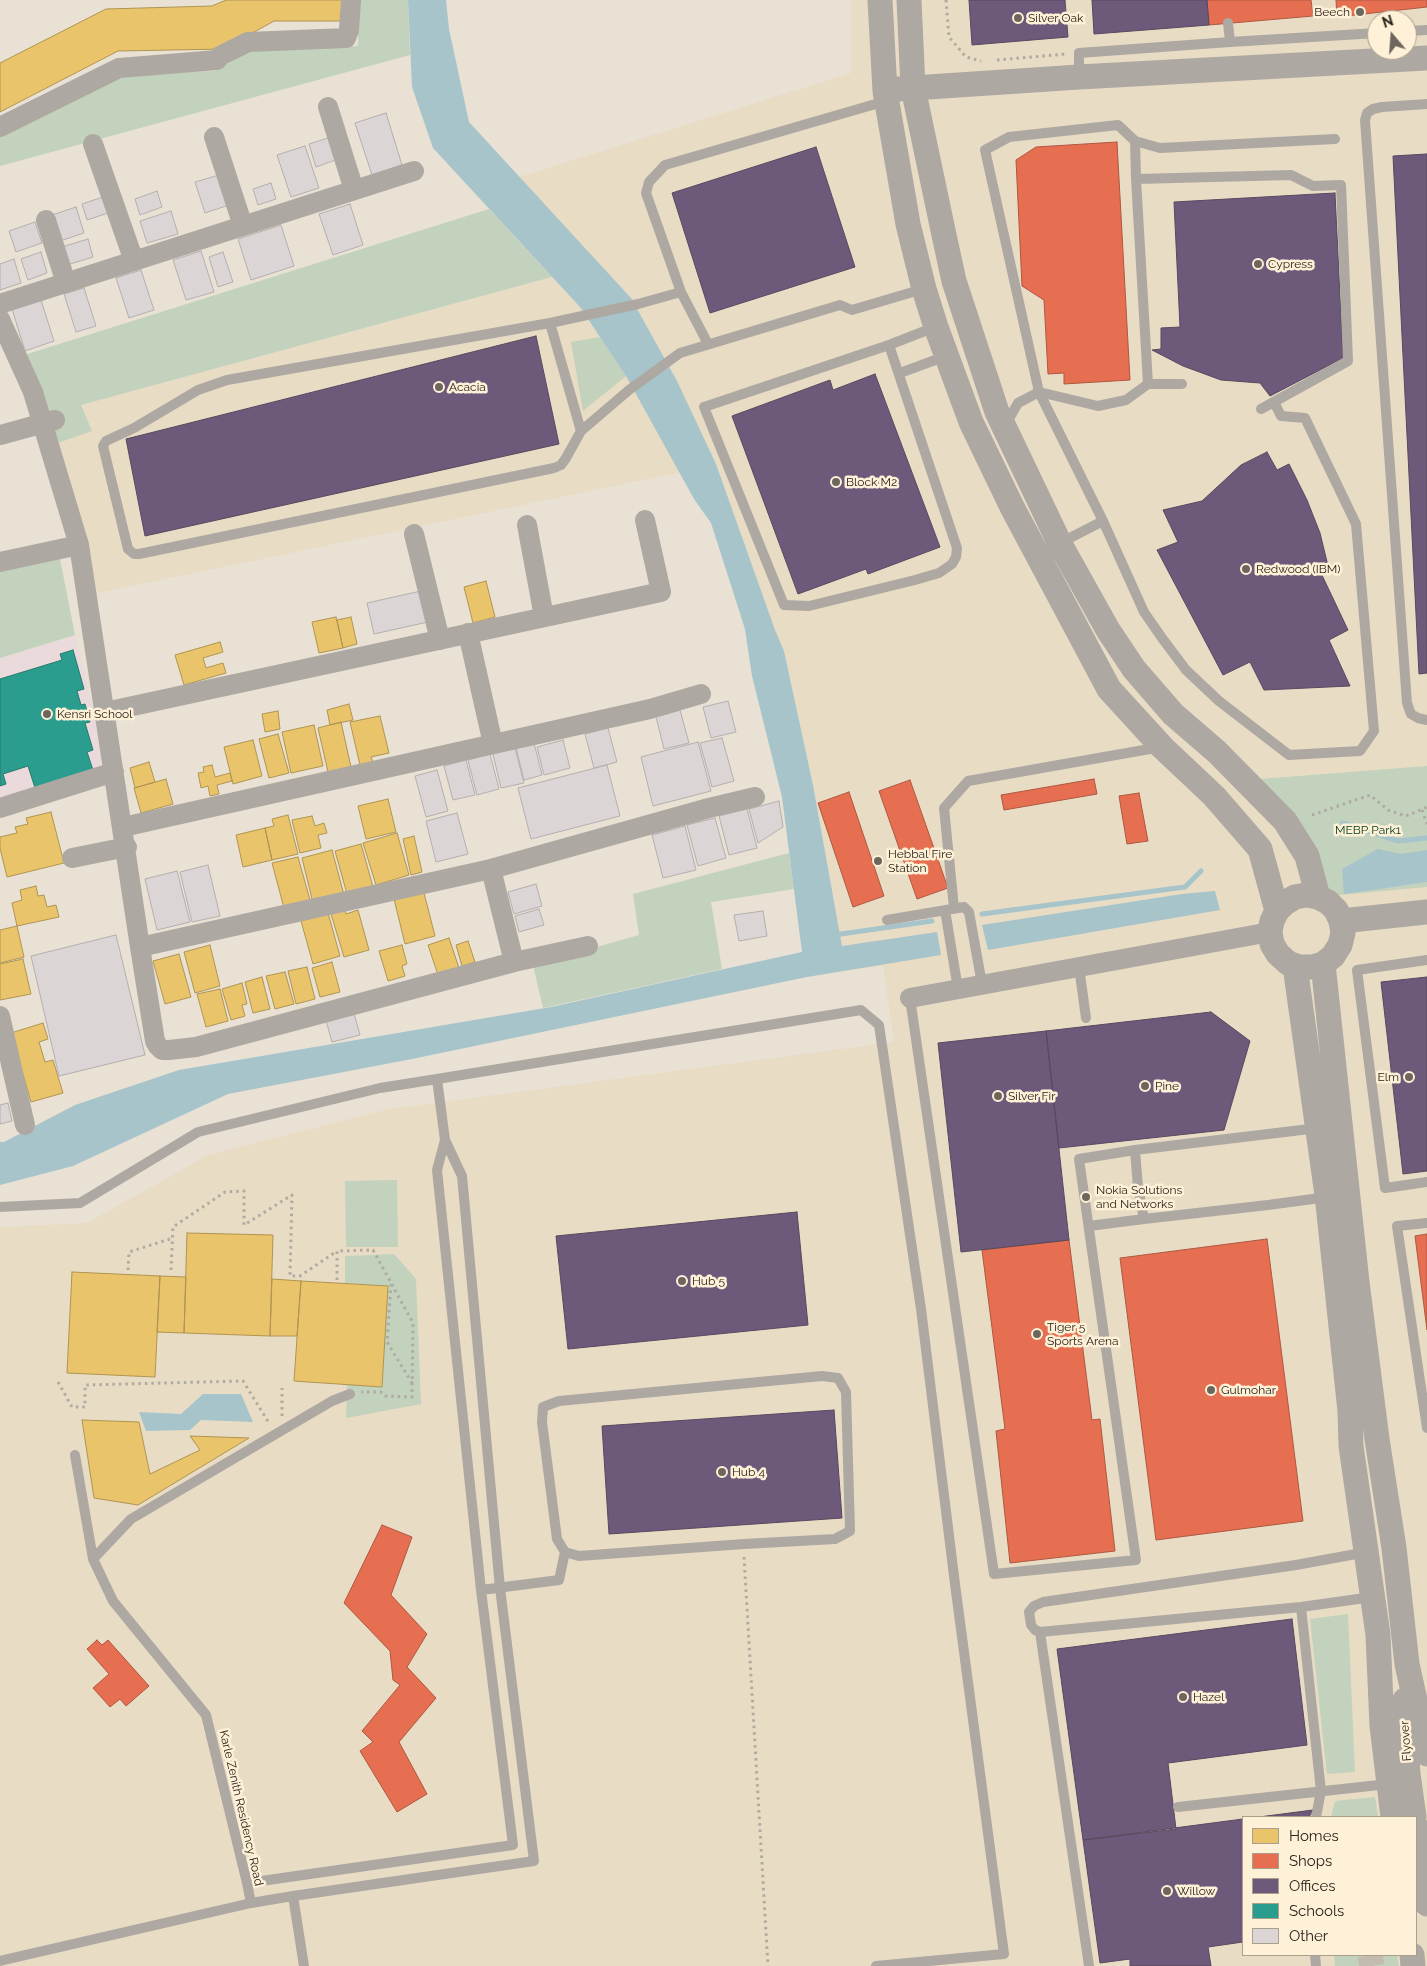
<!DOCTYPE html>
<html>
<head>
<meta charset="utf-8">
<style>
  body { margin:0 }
  #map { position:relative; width:1427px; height:1966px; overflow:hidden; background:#e9e1d4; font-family:Raleway,sans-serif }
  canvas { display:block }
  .legend { position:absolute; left:1242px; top:1816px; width:175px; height:140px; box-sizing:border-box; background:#fff1d8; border:1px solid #a99f8c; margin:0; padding:6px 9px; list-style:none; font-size:15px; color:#29241b }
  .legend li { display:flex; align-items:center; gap:10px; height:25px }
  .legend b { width:25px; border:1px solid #a99f8c }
  .north { position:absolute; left:1367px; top:10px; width:50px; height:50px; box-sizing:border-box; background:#fff1d8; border:1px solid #a99f8c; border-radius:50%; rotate:342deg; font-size:14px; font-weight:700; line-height:20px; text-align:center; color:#29241b }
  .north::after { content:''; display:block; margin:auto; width:18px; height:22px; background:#6c665c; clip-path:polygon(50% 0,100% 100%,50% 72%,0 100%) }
</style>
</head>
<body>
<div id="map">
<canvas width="1427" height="1966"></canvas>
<ul class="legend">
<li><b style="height:14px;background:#e9c46a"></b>Homes</li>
<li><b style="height:14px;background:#e76f51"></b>Shops</li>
<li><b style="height:14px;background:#6d597a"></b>Offices</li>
<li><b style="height:14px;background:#2a9d8f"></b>Schools</li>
<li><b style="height:14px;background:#dbd5d6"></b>Other</li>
</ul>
<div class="north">N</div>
</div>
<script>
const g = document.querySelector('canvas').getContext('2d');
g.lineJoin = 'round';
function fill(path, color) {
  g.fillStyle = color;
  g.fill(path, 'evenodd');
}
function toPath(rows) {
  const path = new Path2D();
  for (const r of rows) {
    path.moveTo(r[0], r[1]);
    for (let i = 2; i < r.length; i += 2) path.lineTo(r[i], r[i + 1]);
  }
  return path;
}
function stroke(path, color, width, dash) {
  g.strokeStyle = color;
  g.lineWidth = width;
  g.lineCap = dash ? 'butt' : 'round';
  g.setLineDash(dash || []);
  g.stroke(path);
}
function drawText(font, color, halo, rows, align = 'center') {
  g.font = font + ' Raleway,sans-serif';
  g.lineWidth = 5;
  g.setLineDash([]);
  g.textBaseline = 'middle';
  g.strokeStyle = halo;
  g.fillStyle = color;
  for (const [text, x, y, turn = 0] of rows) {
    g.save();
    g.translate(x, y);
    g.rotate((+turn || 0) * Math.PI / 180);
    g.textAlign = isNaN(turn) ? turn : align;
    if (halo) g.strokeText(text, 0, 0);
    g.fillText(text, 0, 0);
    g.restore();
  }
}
const built = toPath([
  [851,0,1427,0,1427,1966,0,1966,0,1227,87,1223,208,1155,389,1109,894,1042,883,966,846,971,813,785,784,651,775,630,716,465,93,594,55,444,81,405,552,277,580,307,631,298,519,177,851,73],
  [1377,20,1407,20,1407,50,1377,50],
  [1243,1817,1416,1817,1416,1955,1243,1955]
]);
const education = toPath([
  [75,635,108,770,0,803,0,658]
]);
const green = toPath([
  [358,0,408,0,410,55,0,166,0,135,121,74,214,71,257,48,358,46],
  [489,209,552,277,81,405,92,431,55,444,21,356],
  [600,337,626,376,583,411,571,342],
  [60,559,75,635,0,658,0,572],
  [1427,766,1427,887,1328,896,1260,779],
  [789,853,794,889,711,902,722,969,543,1008,533,965,639,935,633,894],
  [397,1180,398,1247,346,1247,345,1181],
  [394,1254,416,1279,421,1404,346,1418,347,1385,382,1386,388,1287,345,1284,345,1256],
  [1348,1614,1355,1772,1327,1774,1310,1619],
  [1375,1797,1378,1817,1331,1817,1335,1801],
  [1334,1955,1397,1955,1399,1966,1335,1966]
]);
const water = toPath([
  [408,0,446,0,449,29,469,122,631,298,677,381,716,464,775,630,784,651,813,785,842,946,937,932,941,955,807,977,412,1059,228,1094,73,1166,0,1185,0,1142,4,1142,75,1105,179,1070,551,1007,802,952,782,797,752,676,745,629,711,523,694,499,626,376,580,307,433,148,412,87],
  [1378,849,1401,854,1427,850,1427,882,1344,894,1342,869],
  [1215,891,1220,910,988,950,982,925,1182,894],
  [203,1394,241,1394,253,1422,201,1420,190,1430,146,1431,139,1412,181,1414]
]);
const homes = toPath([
  [226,0,345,0,344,21,274,21,224,49,118,51,0,112,0,63,106,9,212,6,226,0],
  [486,581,495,617,473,623,464,587,486,581],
  [336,617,343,648,319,653,312,622,336,617],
  [351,617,357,644,343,648,337,620,351,617],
  [220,642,223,652,203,658,206,668,223,663,226,673,184,685,175,655,220,642],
  [349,704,353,720,330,725,327,710,349,704],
  [278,711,280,729,265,732,262,714,278,711],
  [380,716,389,753,371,757,373,762,360,765,350,722,380,716],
  [341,722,351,767,328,772,318,728,341,722],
  [314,725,323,766,291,773,282,732,314,725],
  [278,734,289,773,269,778,259,739,278,734],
  [253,740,262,776,233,784,224,747,253,740],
  [149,762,155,782,135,788,130,768,149,762],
  [212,765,215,777,230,773,232,781,217,785,219,794,210,796,208,786,201,788,198,773,204,772,203,767,212,765],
  [166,779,173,804,141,813,134,788,166,779],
  [388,799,396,832,366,839,358,806,388,799],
  [51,812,64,863,7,877,0,848,0,837,17,833,15,827,28,824,26,818,51,812],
  [288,815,298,854,272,860,265,828,274,826,272,819,288,815],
  [312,816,315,826,324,823,327,833,318,835,321,848,300,853,292,820,312,816],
  [265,828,272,860,243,867,236,835,265,828],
  [397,833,409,875,376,885,363,843,397,833],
  [414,836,422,872,411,875,403,839,414,836],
  [361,844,373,887,347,894,335,851,361,844],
  [332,850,344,895,313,903,302,858,332,850],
  [298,857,310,900,284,908,272,863,298,857],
  [36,886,38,896,44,895,47,907,56,905,59,917,17,926,12,903,22,900,20,890,36,886],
  [424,893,435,936,405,944,394,899,424,893],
  [345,910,346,914,358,910,369,950,344,957,331,914,345,910],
  [328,913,340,956,313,964,301,921,328,913],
  [17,926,24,957,0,963,0,930,17,926],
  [449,938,459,968,438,975,428,945,449,938],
  [468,941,475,962,462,966,456,945,468,941],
  [210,945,220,986,195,993,184,952,210,945],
  [402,945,407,964,402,966,405,976,388,981,379,951,402,945],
  [179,954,191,997,165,1004,153,961,179,954],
  [23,959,31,994,0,1000,0,964,23,959],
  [332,962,340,992,320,997,312,968,332,962],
  [307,967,315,999,296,1004,288,971,307,967],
  [285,972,294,1004,275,1009,266,976,285,972],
  [262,977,270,1009,253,1013,245,982,262,977],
  [242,983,247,1004,242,1005,245,1016,231,1020,222,989,242,983],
  [220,989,228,1021,206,1027,197,994,220,989],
  [43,1023,48,1039,39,1042,45,1062,53,1060,63,1093,31,1102,11,1033,43,1023],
  [187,1233,273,1235,270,1336,184,1333,187,1233],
  [72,1272,160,1276,155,1377,67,1373,72,1272],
  [160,1276,186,1277,184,1333,157,1332,160,1276],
  [272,1279,301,1281,297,1336,270,1336,272,1279],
  [301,1281,388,1286,382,1387,294,1381,301,1281],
  [82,1420,139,1422,150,1474,200,1450,190,1436,249,1438,138,1505,94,1498,82,1420]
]);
const shops = toPath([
  [1207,0,1311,0,1313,16,1209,25,1207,0],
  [1336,0,1427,0,1427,7,1337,17,1336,0],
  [1117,142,1130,380,1064,384,1064,373,1048,374,1044,300,1022,286,1016,160,1036,147,1117,142],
  [1094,779,1097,794,1004,810,1001,795,1094,779],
  [910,780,948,888,917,899,879,791,910,780],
  [849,792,884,896,853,907,818,803,849,792],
  [1139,793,1148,841,1127,844,1119,796,1139,793],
  [1427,1234,1427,1330,1415,1236,1427,1234],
  [1267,1239,1303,1521,1156,1540,1120,1258,1267,1239],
  [1069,1240,1092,1420,1100,1419,1115,1551,1010,1563,996,1431,1005,1429,982,1250,1069,1240],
  [382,1525,412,1537,391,1595,427,1634,407,1667,436,1698,399,1742,427,1794,397,1812,360,1751,373,1742,362,1731,400,1685,393,1680,390,1651,344,1603,382,1525],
  [97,1640,102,1645,108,1640,149,1686,126,1706,120,1699,110,1707,93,1688,109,1674,87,1649,97,1640]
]);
const offices = toPath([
  [969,0,1065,0,1068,37,972,45,969,0],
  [1092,0,1207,0,1209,25,1094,34,1092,0],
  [816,147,855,267,710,313,672,193,816,147],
  [1427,154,1427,673,1419,674,1393,156,1427,154],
  [1335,193,1343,358,1270,396,1260,383,1221,380,1183,366,1152,350,1161,349,1161,328,1180,327,1174,202,1335,193],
  [536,336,559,444,145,536,126,439,536,336],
  [875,374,940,547,868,574,866,569,798,594,732,416,830,380,833,390,875,374],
  [1267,452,1277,470,1289,464,1307,500,1320,533,1328,566,1320,571,1348,630,1329,640,1350,686,1264,690,1250,662,1223,675,1157,550,1178,542,1163,510,1202,501,1241,465,1267,452],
  [1427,977,1427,1171,1403,1174,1381,982,1427,977],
  [1211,1012,1250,1041,1224,1130,1059,1148,1046,1031,1211,1012],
  [1046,1031,1069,1240,961,1252,938,1043,1046,1031],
  [797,1212,808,1325,568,1349,556,1236,797,1212],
  [834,1410,842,1518,609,1534,602,1426,834,1410],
  [1292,1619,1307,1745,1168,1763,1176,1829,1083,1840,1057,1649,1292,1619],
  [1313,1810,1309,1817,1259,1817,1313,1810],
  [1243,1819,1243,1942,1208,1947,1211,1966,1130,1966,1130,1959,1100,1963,1083,1840,1243,1819]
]);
const schools = toPath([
  [73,650,84,689,77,691,81,705,85,704,90,722,85,723,93,750,87,752,94,773,36,791,28,766,3,774,6,784,0,786,0,679,62,660,60,654,73,650]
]);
const stream = toPath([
  [1343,823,1398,841,1427,838],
  [982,914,1185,887,1201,871],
  [834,935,932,921]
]);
const building = toPath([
  [386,113,402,165,372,175,355,123,386,113],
  [334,136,341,158,316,167,309,144,334,136],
  [305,146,319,188,291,197,277,155,305,146],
  [219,175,229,205,205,213,195,182,219,175],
  [271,183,276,199,258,205,253,189,271,183],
  [157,191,162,207,140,215,135,199,157,191],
  [103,197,108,213,87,220,82,204,103,197],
  [350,204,363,245,333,255,319,214,350,204],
  [76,207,84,233,60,241,52,215,76,207],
  [171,211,178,234,147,243,140,221,171,211],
  [35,222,42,243,16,252,9,231,35,222],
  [281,225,294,266,251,280,238,239,281,225],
  [88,239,93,257,67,265,62,247,88,239],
  [201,251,214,292,186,300,173,260,201,251],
  [41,252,47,273,28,280,21,259,41,252],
  [223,252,233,282,218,287,209,257,223,252],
  [14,259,21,283,0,290,0,264,14,259],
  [141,270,154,310,129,318,116,278,141,270],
  [84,288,96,326,76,332,64,294,84,288],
  [41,300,54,341,25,351,12,309,41,300],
  [421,591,428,622,374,634,367,603,421,591],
  [728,701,736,732,711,738,703,707,728,701],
  [680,710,689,743,664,749,656,717,680,710],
  [608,728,617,762,594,768,585,734,608,728],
  [722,738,734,781,712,787,700,743,722,738],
  [563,740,570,768,544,775,537,747,563,740],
  [698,742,711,791,653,806,641,757,698,742],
  [534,743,542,775,524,780,516,748,534,743],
  [515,748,524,783,501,788,493,754,515,748],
  [490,754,499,789,477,795,468,760,490,754],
  [466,760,475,795,453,800,444,766,466,760],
  [607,765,620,816,531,839,518,788,607,765],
  [437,770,448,811,426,817,415,776,437,770],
  [779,801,783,827,758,843,749,809,779,801],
  [747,809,757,848,729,855,719,816,747,809],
  [457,813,468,854,436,862,426,821,457,813],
  [715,818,726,858,698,866,687,825,715,818],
  [685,826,696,870,663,878,652,835,685,826],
  [208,865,220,916,192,922,180,872,208,865],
  [177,871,190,922,157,930,145,879,177,871],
  [536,884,542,906,514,914,508,892,536,884],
  [539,909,544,925,519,932,515,916,539,909],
  [763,911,767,936,739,941,734,915,763,911],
  [116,935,145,1055,59,1076,31,956,116,935],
  [353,1010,360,1035,332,1042,325,1017,353,1010],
  [8,1103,12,1121,0,1124,0,1105,8,1103]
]);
const tertiaryTunnel = toPath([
  [1370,1955,1372,1966]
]);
const path = toPath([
  [946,0,949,37,966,57,981,61],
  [997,60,1066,54],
  [1422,810,1427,824],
  [1312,815,1370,795,1388,810,1406,816,1427,807],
  [128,1270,129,1252,173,1238],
  [171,1270,173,1227,225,1192,244,1191,244,1225,292,1195,290,1276,300,1276,337,1251],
  [337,1280,337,1251,373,1250,413,1323,412,1397,385,1396,381,1392,361,1392],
  [391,1284,387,1342,412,1383],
  [58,1382,72,1407,85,1407,85,1385,243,1381,269,1423],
  [282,1416,282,1388],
  [744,1557,768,1966]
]);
const service = toPath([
  [1228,23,1230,42,1377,33],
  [1407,31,1427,30],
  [1079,77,1079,53,1230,42],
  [1427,104,1382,107,1373,109,1367,113,1365,120,1407,703,1411,714,1418,718,1427,720],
  [1135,141,1136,179],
  [681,292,638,304,550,323,227,380,198,390,134,428,106,441,103,446,128,549,134,554,139,554,554,468,561,465,566,458,581,431,629,390,680,353,840,305,852,310,923,289],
  [550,323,581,431],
  [708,344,681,292,646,193,649,182,665,165,886,101],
  [889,345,957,548,956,557,952,564,939,573,915,580,809,606,784,605,704,407,889,345,935,327],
  [900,373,946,356],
  [1182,384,1148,384,1136,179,1291,175,1313,186,1341,185,1348,361,1261,409],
  [1006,424,1018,403,1039,392,1098,406,1126,400,1148,384],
  [1103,521,1039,392,985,150,1009,137,1118,125,1135,141,1160,148,1335,139],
  [1060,543,1103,521,1144,612,1162,638,1186,670,1219,701,1289,755,1360,751,1374,731,1356,524,1305,418,1281,416,1274,402],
  [954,908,944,808,968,781,1161,747],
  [945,910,958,989],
  [887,920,964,907,969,912,982,984],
  [1427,960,1357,970,1385,1188,1427,1182],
  [1079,967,1086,1018],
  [910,998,994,1574,1136,1560,1079,1159,1135,1150],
  [437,1079,861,1010,879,1025,921,1309,955,1584,1004,1954,876,1966],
  [1318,1128,1135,1150,1138,1188,1144,1219,1268,1205,1313,1199,1326,1195],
  [0,1207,80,1203,198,1132,380,1088,437,1079,445,1140,462,1176,500,1588,534,1861,293,1896],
  [1427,1223,1397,1226,1427,1428],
  [1089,1226,1144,1219],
  [1367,1552,1296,1565,1043,1602,1034,1606,1029,1612,1031,1625,1035,1630,1040,1632,1301,1607,1372,1597],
  [93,1559,131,1519,332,1401,350,1394],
  [481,1590,559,1580,565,1552,579,1556,744,1544,835,1539,850,1531,846,1392,838,1378,822,1376,559,1401,543,1407,542,1422,557,1539,565,1552],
  [1301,1607,1321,1791,1316,1817],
  [1040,1632,1089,1966],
  [1178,1807,1388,1784],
  [247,1883,513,1845,481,1590,437,1170,445,1140],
  [251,1903,293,1896,304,1966],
  [1315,1955,1316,1966],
  [0,1961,251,1903,247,1883,206,1715,113,1601,93,1559,75,1455]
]);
const minor = toPath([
  [328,107,354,190],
  [0,127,119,68,217,60,220,56,248,42,346,38,349,30,351,0],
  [214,137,243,226],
  [93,144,134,261],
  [46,220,66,283],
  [0,304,414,171],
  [0,319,33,392,79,545,140,947,155,1041,158,1046,162,1050,169,1050,196,1047,514,962,491,869],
  [0,435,55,420],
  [527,525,544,617],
  [414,534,440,640],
  [0,562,79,545],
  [468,633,493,744],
  [105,712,661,592,645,520],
  [0,808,114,772],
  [123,827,650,709,701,694],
  [72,858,127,847],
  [140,947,491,869,709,808,755,797],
  [514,962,588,946],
  [910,998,1270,932],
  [0,1016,25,1125]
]);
const tertiary = toPath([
  [880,0,885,91,908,224,924,289,936,327,971,422,1012,507,1109,689,1162,747,1214,796,1260,849,1277,911],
  [909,0,913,88,944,235,954,281,997,412,1060,544,1108,630,1134,669,1173,714,1217,752,1285,821,1307,856,1318,897,1328,902,1336,910,1341,921,1343,933,1340,945,1333,956,1323,964,1312,967,1299,967,1288,963,1278,954,1272,944,1270,932,1272,921,1277,911,1285,903,1295,897,1306,895,1318,897],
  [898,89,1079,77,1427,58],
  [1341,921,1427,912],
  [1323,964,1357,1282,1377,1439,1394,1548,1407,1664,1427,1754],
  [1295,966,1327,1195,1350,1411,1351,1446,1378,1635,1382,1726,1393,1817],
  [1405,1700,1404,1719,1408,1774,1414,1817],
  [1416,1827,1427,1904],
  [1412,1955,1413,1966]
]);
const pathBridge = toPath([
  [1337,1400,1376,1397]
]);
const markers = [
  [1360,12,5,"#6c665c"],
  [1018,18,5,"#6c665c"],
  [1258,264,5,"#6c665c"],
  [439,387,5,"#6c665c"],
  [836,482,5,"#6c665c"],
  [1246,569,5,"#6c665c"],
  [47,714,5,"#6c665c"],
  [878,861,5,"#6c665c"],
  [1409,1077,5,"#6c665c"],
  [1145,1086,5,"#6c665c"],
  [998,1096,5,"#6c665c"],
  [1086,1197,5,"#6c665c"],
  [682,1281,5,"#6c665c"],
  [1037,1334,5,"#6c665c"],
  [1211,1390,5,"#6c665c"],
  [722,1472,5,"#6c665c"],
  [1183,1697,5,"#6c665c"],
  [1167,1891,5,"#6c665c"]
];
const poiNames = [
  ["Beech",1350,12,"right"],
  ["Silver Oak",1028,18],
  ["Cypress",1268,264],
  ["Acacia",449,387],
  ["Block M2",846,482],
  ["Redwood (IBM)",1256,569],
  ["Kensri School",57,714],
  ["Hebbal Fire",888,854],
  ["Station",888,868],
  ["Elm",1399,1077,"right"],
  ["Pine",1155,1086],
  ["Silver Fir",1008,1096],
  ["Nokia Solutions",1096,1190],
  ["and Networks",1096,1204],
  ["Hub 5",692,1281],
  ["Tiger 5",1047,1327],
  ["Sports Arena",1047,1341],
  ["Gulmohar",1221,1390],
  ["Hub 4",732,1472],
  ["Hazel",1193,1697],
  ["Willow",1177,1891]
];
const parkNames = [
  ["MEBP Park1",1368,830]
];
const streetNames = [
  ["Flyover",1406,1741,-94],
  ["Karle Zenith Residency Road",241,1808,77]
];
fill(built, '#e9dcc5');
fill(education, '#eadadb');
fill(green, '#c2d2bd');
fill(water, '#a6c4ca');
fill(homes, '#e9c46a');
stroke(homes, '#af9452', 1);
fill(shops, '#e76f51');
stroke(shops, '#ae5841', 1);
fill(offices, '#6d597a');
stroke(offices, '#59495e', 1);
fill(schools, '#2a9d8f');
stroke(schools, '#2a796c', 1);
stroke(stream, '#a6c4ca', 5);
fill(building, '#dbd5d6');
stroke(building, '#b4aeae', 1);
stroke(tertiaryTunnel, '#c3bbaf', 25, [25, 12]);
stroke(path, '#afaaa2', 3, [2.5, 4]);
stroke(service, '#aea8a2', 10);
stroke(minor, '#aea8a2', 20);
stroke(tertiary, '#aea8a2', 25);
stroke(pathBridge, '#afaaa2', 3, [2.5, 4]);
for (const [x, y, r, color] of markers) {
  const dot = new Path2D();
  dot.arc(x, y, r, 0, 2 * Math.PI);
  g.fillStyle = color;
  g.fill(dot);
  stroke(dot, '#fff1d8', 2);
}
drawText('12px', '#29241b', '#fff1d8', poiNames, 'left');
drawText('12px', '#05401d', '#fff1d8', parkNames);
drawText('12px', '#29241b', '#fff1d8', streetNames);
</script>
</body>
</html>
